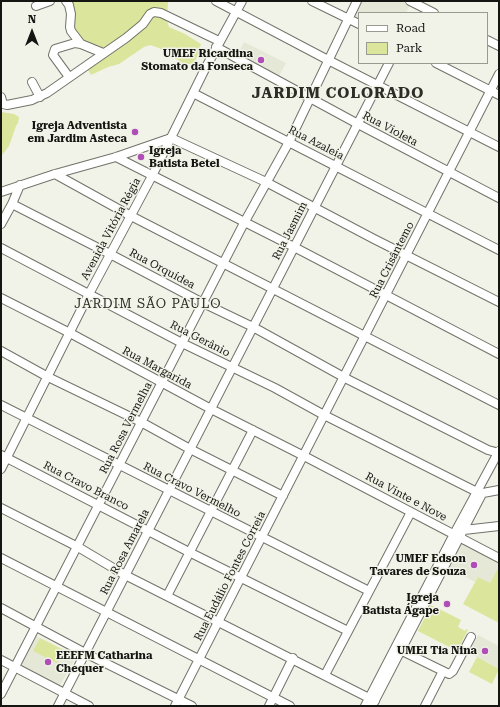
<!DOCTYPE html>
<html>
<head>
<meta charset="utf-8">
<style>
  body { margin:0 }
  #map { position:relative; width:500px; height:707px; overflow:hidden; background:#f1f3e8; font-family:"Roboto Serif",serif }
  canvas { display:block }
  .frame { position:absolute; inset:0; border:2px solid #151612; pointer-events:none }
  .legend { position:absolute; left:358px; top:12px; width:130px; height:52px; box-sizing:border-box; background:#f1f3e8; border:1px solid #999b92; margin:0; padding:5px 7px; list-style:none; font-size:12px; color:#151612 }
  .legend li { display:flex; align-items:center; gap:8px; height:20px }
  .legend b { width:20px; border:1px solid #999b92 }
  .north { position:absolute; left:12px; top:12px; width:40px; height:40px; -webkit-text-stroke:3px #f1f3e8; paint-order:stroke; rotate:0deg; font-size:11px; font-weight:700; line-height:16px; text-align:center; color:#151612 }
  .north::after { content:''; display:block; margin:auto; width:14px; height:18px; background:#151612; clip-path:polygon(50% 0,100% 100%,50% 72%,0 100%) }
</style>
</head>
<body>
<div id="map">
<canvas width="500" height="707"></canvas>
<div class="frame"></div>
<ul class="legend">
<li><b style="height:5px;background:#fff"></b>Road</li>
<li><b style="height:11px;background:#dbe59b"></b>Park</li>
</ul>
<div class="north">N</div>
</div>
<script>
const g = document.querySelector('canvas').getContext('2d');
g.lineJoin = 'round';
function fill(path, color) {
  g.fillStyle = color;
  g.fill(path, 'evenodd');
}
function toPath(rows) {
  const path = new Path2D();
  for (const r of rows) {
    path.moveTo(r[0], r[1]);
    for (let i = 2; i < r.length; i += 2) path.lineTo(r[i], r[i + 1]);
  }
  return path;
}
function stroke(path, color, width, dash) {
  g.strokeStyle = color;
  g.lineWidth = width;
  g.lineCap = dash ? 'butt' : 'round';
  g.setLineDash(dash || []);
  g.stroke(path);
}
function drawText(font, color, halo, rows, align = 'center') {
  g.font = font + ' "Roboto Serif",serif';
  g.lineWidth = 3;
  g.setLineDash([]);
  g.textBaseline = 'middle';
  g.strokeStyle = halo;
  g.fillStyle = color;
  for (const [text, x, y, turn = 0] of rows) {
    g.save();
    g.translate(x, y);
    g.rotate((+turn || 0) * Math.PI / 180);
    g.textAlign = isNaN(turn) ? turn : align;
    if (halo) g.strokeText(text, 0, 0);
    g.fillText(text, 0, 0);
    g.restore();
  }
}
const built = toPath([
  [361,1,403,1,410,5,406,13,359,13,359,20,353,17],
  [244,42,286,63,278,78,236,57],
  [461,544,499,563,499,566,490,583,478,577,475,582,448,568,459,545],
  [478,635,499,646,499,669,469,653],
  [36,636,76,657,59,687,20,667]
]);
const green = toPath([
  [72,1,168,1,167,21,169,27,185,34,201,44,195,62,190,64,184,64,159,48,150,45,144,47,119,64,108,67,91,75,88,70,95,58,93,54,82,49,76,41],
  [1,112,14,114,19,117,18,123,16,126,9,146,3,154,1,155],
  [499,566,499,623,463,604,478,577,490,583],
  [429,604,461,620,458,627,465,631,466,629,468,630,457,651,418,631,428,611,427,607],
  [40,638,64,650,57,663,33,651],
  [477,657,499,669,492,684,469,672]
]);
const minor = toPath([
  [66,1,69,5,71,14,70,27,71,31,81,44],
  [216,1,328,60,499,147],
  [312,1,359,24],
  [410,1,434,13],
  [36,6,50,1],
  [487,40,499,46],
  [216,47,358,124,499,198],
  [436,63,499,95],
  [69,77,53,55,55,49,75,43,81,44,103,53],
  [32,82,40,97],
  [193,93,499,250],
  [1,97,3,104,7,105,32,100,47,93,126,38,143,24,150,14,154,12,161,13,219,41],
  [171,138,266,182,374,239,499,302],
  [116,157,294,247,499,354],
  [55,174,131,216,499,405],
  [1,192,55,174,116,157,171,138],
  [12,204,110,254,203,303,253,327,349,380,488,450,499,453],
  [1,224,12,204,20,185],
  [1,248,182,343,275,388,324,415,477,492,483,493,499,490],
  [1,298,70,333,211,409,304,456,499,558],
  [1,351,48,377,141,422,190,449,283,496],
  [1,405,369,591],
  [1,455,189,552,348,631],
  [1,469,89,294,152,176,205,69,242,1],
  [1,508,78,547,125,575,375,701],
  [464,530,499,526],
  [1,558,290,706],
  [167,596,253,430],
  [1,608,85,653,192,706],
  [396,648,449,674,453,671,471,637],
  [1,660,89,706],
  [325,675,411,512],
  [1,694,244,223,289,142,357,1],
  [58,706,389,63],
  [175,706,499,74],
  [269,706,293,658],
  [365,706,454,534,499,451],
  [372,706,482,494],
  [425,706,443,671]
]);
const markers = [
  [261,60,4,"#af4eb6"],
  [135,132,4,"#af4eb6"],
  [141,157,4,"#af4eb6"],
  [474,565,4,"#af4eb6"],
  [447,604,4,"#af4eb6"],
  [485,651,4,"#af4eb6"],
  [48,662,4,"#af4eb6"]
];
const poiNames = [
  ["UMEF Ricardina",253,54],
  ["Stomato da Fonseca",253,67],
  ["Igreja Adventista",127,126],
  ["em Jardim Asteca",127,139],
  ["Igreja",149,151,"left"],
  ["Batista Betel",149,164,"left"],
  ["UMEF Edson",466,559],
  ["Tavares de Souza",466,572],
  ["Igreja",439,598],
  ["Batista Ágape",439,611],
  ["UMEI Tia Nina",477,651],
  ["EEEFM Catharina",56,656,"left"],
  ["Chequer",56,669,"left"]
];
const streetNames = [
  ["Rua Violeta",390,129,28],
  ["Rua Azaleia",316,143,27],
  ["Avenida Vitória Régia",111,229,-62],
  ["Rua Jasmim",290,231,-63],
  ["Rua Crisântemo",392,260,-63],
  ["Rua Orquídea",162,269,28],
  ["Rua Gerânio",200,339,27],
  ["Rua Margarida",157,368,28],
  ["Rua Rosa Vermelha",126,428,-63],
  ["Rua Cravo Branco",86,486,27],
  ["Rua Cravo Vermelho",192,490,27],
  ["Rua Vinte e Nove",406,497,28],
  ["Rua Rosa Amarela",125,552,-63],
  ["Rua Eudálio Fontes Correia",230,576,-63]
];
const quarterNames = [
  ["JARDIM SÃO PAULO",148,304]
];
const districtNames = [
  ["JARDIM COLORADO",338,94]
];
fill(built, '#e5e8d6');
fill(green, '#dbe59b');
stroke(minor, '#72736a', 10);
stroke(minor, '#fff', 8);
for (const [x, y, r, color] of markers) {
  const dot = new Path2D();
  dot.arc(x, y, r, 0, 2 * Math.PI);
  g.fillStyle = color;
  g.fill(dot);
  stroke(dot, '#f1f3e8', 1.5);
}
drawText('bold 11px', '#151612', '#f1f3e8', poiNames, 'right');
drawText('11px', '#151612', '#f1f3e8', streetNames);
g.letterSpacing = '1px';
drawText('13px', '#2c2e26', '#f1f3e8', quarterNames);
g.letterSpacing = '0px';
g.letterSpacing = '1px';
drawText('bold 15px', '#2c2e26', '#f1f3e8', districtNames);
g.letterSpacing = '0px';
</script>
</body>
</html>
